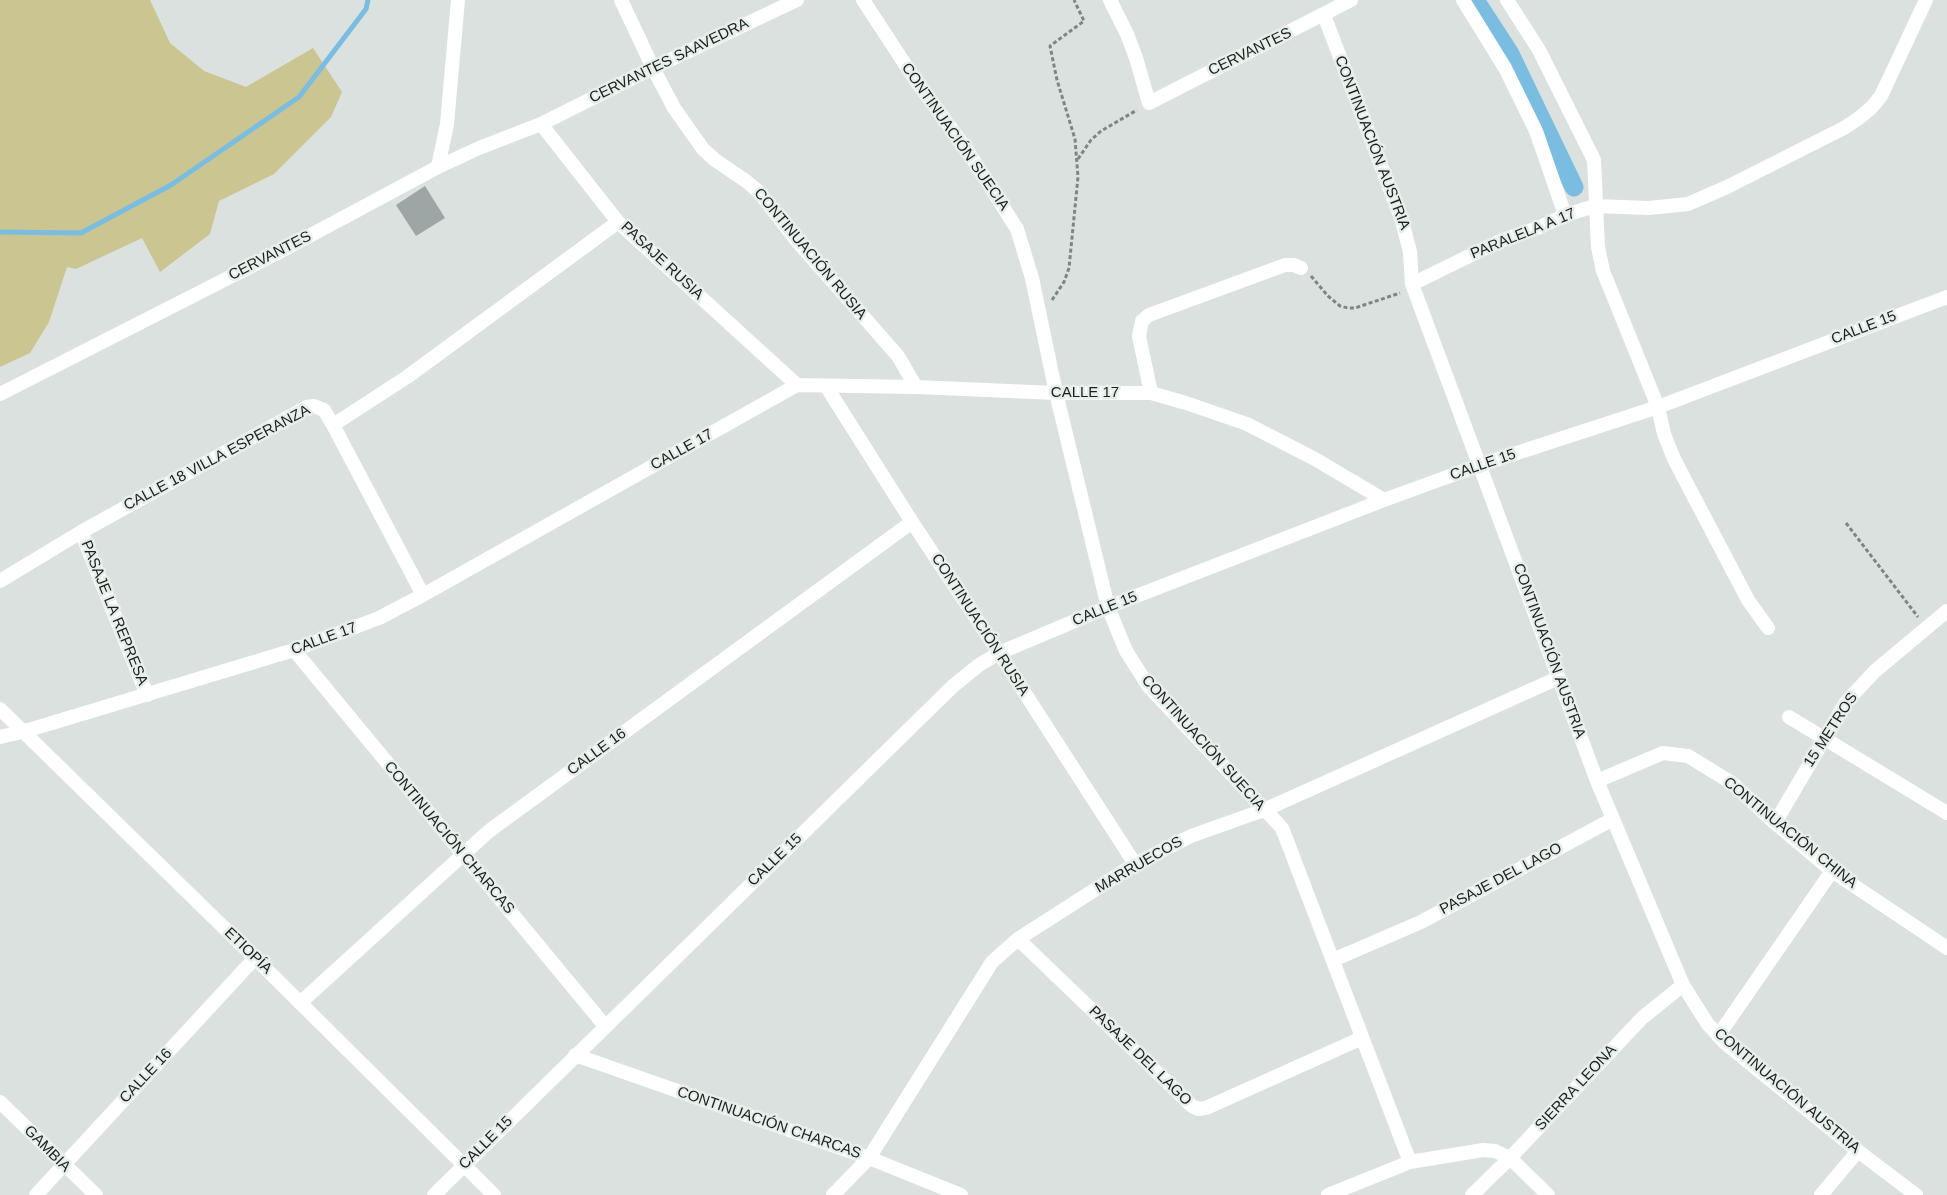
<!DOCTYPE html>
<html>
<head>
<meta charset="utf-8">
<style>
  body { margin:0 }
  canvas { display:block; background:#dae1de }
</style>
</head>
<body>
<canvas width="1947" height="1195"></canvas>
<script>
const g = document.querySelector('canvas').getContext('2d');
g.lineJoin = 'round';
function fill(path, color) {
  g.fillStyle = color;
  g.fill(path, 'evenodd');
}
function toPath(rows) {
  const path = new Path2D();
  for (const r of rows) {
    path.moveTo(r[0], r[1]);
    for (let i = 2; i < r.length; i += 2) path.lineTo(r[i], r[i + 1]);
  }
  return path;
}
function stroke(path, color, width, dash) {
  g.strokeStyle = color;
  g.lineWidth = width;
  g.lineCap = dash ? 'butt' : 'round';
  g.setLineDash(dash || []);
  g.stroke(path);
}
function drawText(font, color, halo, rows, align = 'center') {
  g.font = font + ' Helvetica,sans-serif';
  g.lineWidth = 5;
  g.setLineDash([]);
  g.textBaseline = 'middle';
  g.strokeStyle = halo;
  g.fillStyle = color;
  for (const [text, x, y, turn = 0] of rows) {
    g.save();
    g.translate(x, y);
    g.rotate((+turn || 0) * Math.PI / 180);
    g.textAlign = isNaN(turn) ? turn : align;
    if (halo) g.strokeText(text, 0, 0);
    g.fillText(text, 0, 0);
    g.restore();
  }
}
const green = toPath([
  [0,0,150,0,170,43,204,71,246,87,313,48,342,92,331,117,274,174,219,201,210,234,160,272,142,238,76,269,67,267,49,322,30,353,0,367]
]);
const stream = toPath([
  [0,232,81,233,171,185,299,97,366,9,368,0]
]);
const canal = toPath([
  [1475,0,1510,54,1574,187]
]);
const building = toPath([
  [425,186,445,218,416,236,396,205]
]);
const path = toPath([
  [1078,159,1091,140,1101,131,1137,110],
  [1311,276,1328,296,1340,306,1348,308,1355,308,1400,293],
  [1052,300,1064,282,1069,268,1078,177,1075,139,1057,80,1050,46,1084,21,1074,0],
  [1846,523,1918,617]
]);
const street = toPath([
  [621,0,653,68,674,108,703,149,715,160,746,181,759,192,796,240,898,356,916,387],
  [863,0,914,78,967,150,1017,229,1032,278,1056,393,1108,607,1126,651,1149,687,1282,828,1410,1162],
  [1110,0,1127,34,1136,58,1149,103,1351,0],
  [1463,0,1505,68,1536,131,1565,215],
  [1507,0,1539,50,1594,160,1598,247,1603,271,1658,407,1664,434,1674,459,1748,600,1768,628],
  [1324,15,1402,221,1410,252,1412,284,1597,781,1683,985,1707,1023,1725,1043,1858,1151,1916,1195],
  [541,124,618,222,797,385],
  [438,167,447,124,458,0],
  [1412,284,1500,241,1540,227,1565,215,1595,206,1649,208,1688,204,1727,187,1844,128,1859,118,1871,108,1881,96,1926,0],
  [826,386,912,522,999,653,1135,864],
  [1151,393,1139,336,1142,321,1149,315,1285,265,1294,265,1301,268],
  [0,394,283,250,438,167,479,148,541,124,653,68,797,0],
  [333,425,423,595],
  [81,532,147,695],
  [0,581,81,532,307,407,314,406,324,410,333,425,407,377,618,222],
  [294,650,605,1026],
  [0,709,255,958,494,1195],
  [1789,717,1947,813],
  [0,737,22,732,294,650,379,618,423,595,797,385,916,387,1056,393,1151,393,1186,403,1247,424,1315,459,1384,500],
  [1597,781,1663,753,1688,756,1732,783,1775,823,1832,871,1947,948],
  [1775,823,1846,702,1875,671,1947,611],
  [1018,939,1192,1106,1198,1109,1206,1108,1362,1038],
  [1333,960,1421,922,1613,819],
  [300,1003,489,831,912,522],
  [1718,1036,1832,871],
  [575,1055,869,1158,961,1195],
  [0,1102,96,1195],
  [36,1195,255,958],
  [434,1195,953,686,979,665,999,653,1108,607,1384,500,1480,465,1658,407,1947,297],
  [833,1195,869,1158,992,962,1018,939,1135,864,1191,836,1264,810,1558,678],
  [1328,1195,1410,1162,1483,1150,1495,1151,1510,1158,1548,1195],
  [1472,1195,1510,1158,1642,1018,1683,985],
  [1821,1195,1858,1151]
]);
const streetNames = [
  ["CERVANTES",1250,52,-26],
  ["CERVANTES SAAVEDRA",669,61,-26],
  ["CONTINUACIÓN SUECIA",955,137,55],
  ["CONTINUACIÓN AUSTRIA",1372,143,69],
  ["PARALELA A 17",1523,234,-22],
  ["CONTINUACIÓN RUSIA",810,254,50],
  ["CERVANTES",270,256,-27],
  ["PASAJE RUSIA",662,261,43],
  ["CALLE 15",1864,328,-21],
  ["CALLE 17",1085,393],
  ["CALLE 17",682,450,-29],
  ["CALLE 18 VILLA ESPERANZA",217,458,-28],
  ["CALLE 15",1483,465,-19],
  ["CALLE 15",1105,609,-22],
  ["PASAJE LA REPRESA",114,613,68],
  ["CONTINUACIÓN RUSIA",980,625,57],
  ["CALLE 17",324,639,-20],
  ["CONTINUACIÓN AUSTRIA",1549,651,70],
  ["15 METROS",1831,730,-57],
  ["CONTINUACIÓN SUECIA",1203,743,48],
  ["CALLE 16",597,752,-36],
  ["CONTINUACIÓN CHINA",1790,833,39],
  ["CONTINUACIÓN CHARCAS",449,838,50],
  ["CALLE 15",775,860,-44],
  ["MARRUECOS",1139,865,-30],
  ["PASAJE DEL LAGO",1501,879,-28],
  ["ETIOPÍA",248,951,44],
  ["PASAJE DEL LAGO",1140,1056,44],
  ["CALLE 16",146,1076,-47],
  ["SIERRA LEONA",1576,1088,-47],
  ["CONTINUACIÓN AUSTRIA",1787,1091,40],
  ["CONTINUACIÓN CHARCAS",769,1123,19],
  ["CALLE 15",486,1143,-45],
  ["GAMBIA",47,1149,45]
];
fill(green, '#cbc591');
stroke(stream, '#7abde1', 5);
stroke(canal, '#7abde1', 19);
fill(building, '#9da5a5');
stroke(path, '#808583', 3, [4, 2.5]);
stroke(street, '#fff', 14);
drawText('15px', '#1c1f1e', '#e7efeb', streetNames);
</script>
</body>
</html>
